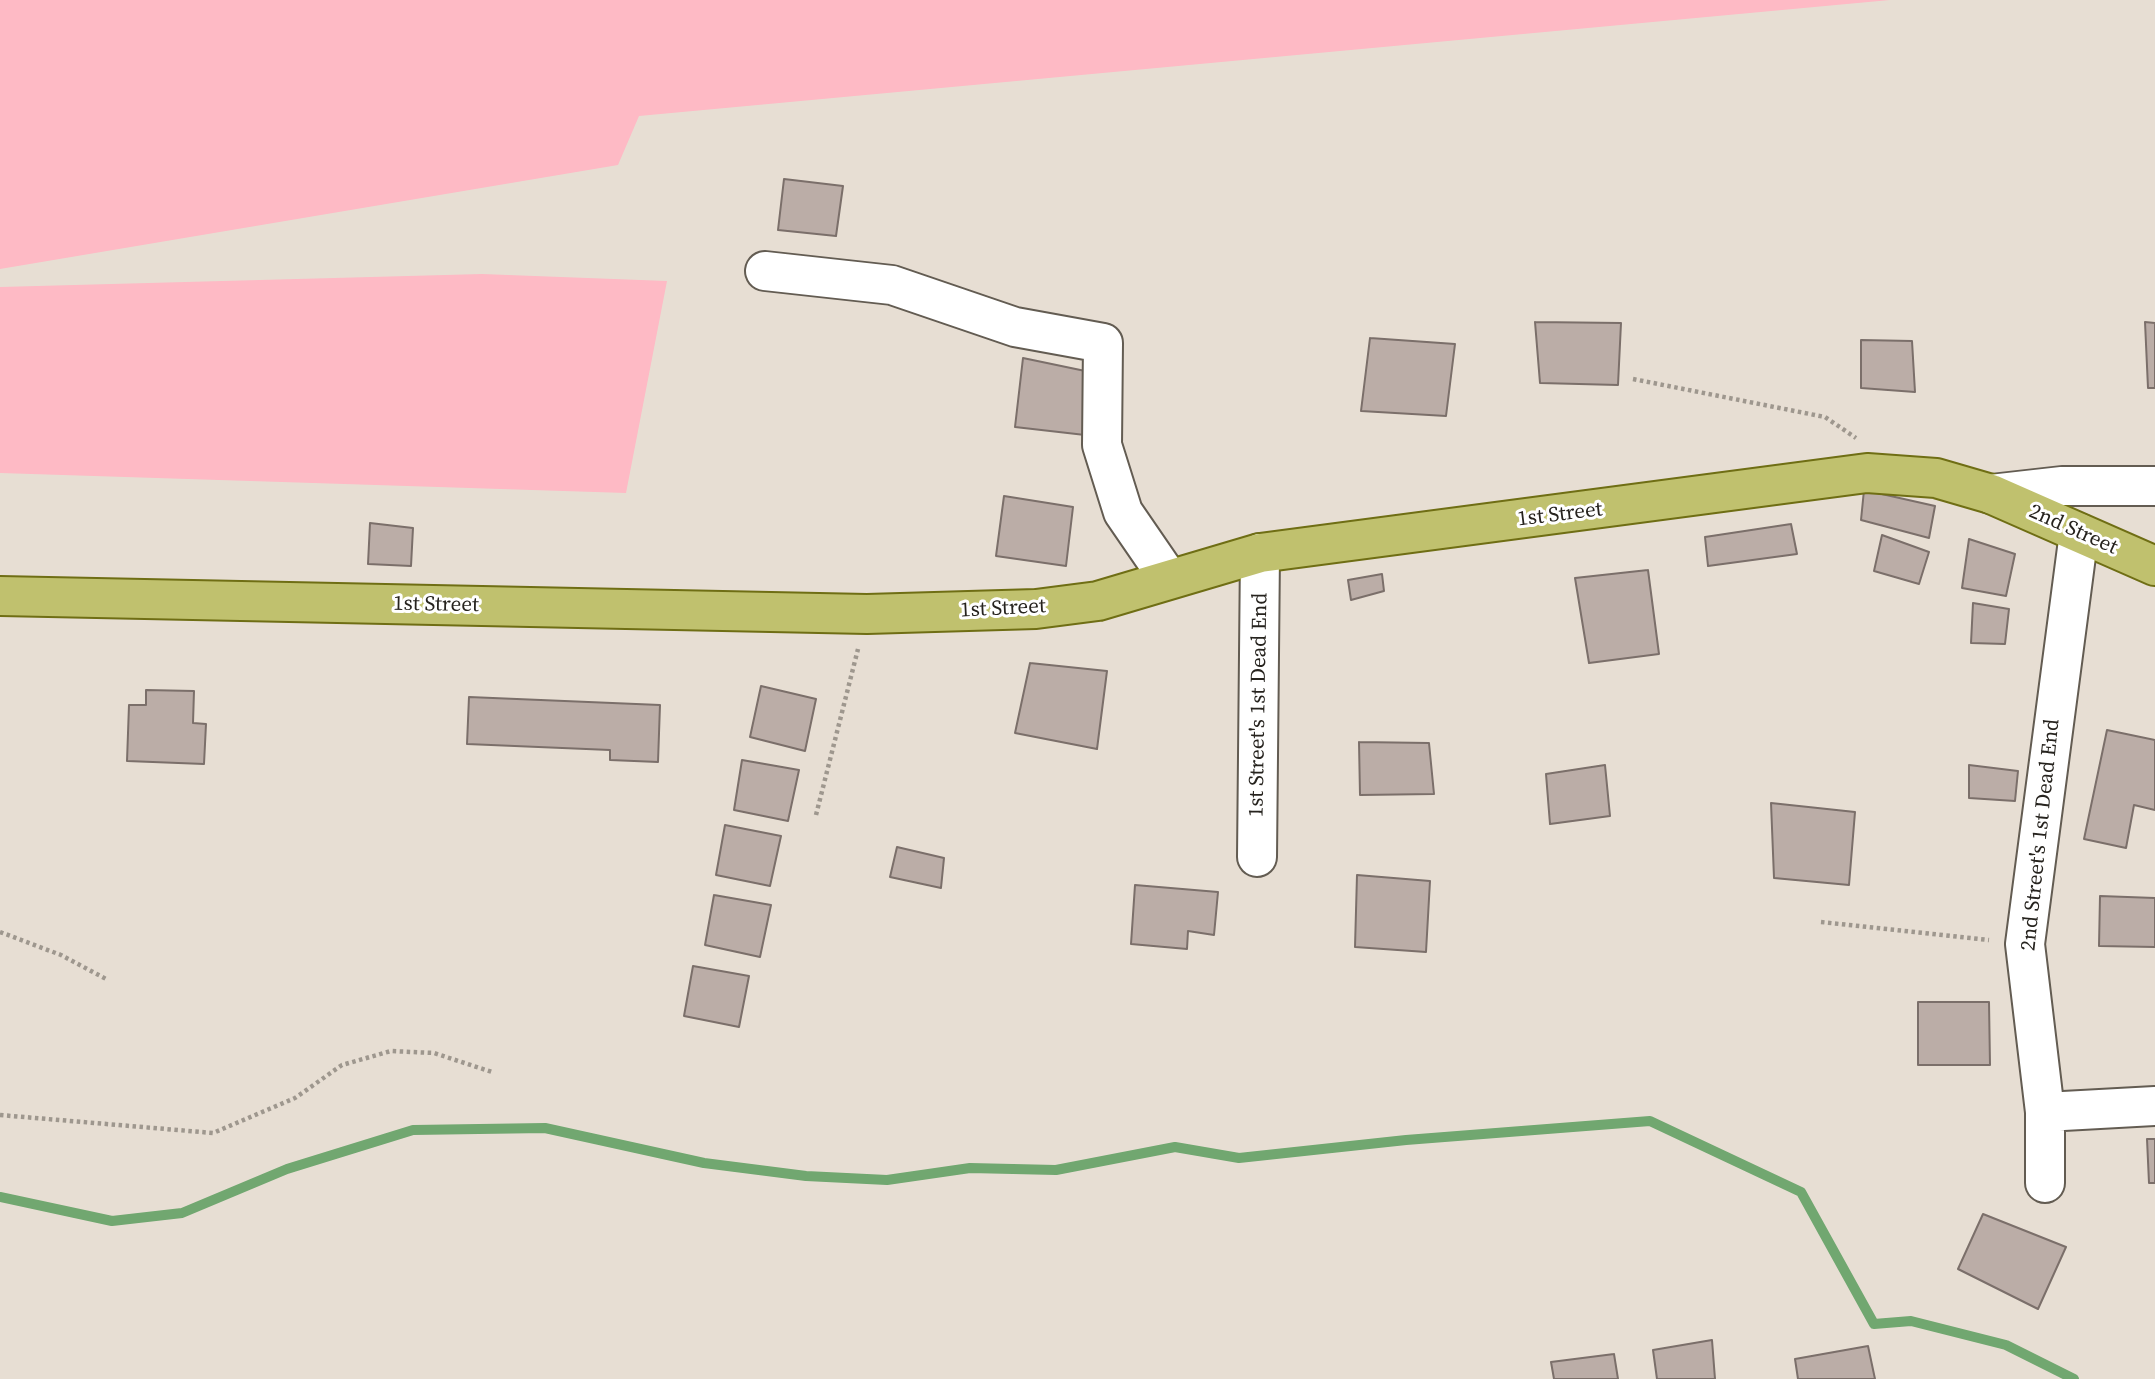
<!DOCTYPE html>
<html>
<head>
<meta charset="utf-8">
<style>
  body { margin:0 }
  canvas { display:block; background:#e7ded3 }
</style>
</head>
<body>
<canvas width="2155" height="1379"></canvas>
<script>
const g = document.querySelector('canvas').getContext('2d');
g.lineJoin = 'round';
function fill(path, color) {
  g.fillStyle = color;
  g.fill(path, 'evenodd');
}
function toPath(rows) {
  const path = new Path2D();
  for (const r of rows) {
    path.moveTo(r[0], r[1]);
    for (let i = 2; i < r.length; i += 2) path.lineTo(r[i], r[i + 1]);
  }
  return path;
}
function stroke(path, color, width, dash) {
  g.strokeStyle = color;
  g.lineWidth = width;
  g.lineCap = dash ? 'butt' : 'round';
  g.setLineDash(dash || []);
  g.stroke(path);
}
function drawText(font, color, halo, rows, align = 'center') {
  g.font = font + ' "Source Serif 4",serif';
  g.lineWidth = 6;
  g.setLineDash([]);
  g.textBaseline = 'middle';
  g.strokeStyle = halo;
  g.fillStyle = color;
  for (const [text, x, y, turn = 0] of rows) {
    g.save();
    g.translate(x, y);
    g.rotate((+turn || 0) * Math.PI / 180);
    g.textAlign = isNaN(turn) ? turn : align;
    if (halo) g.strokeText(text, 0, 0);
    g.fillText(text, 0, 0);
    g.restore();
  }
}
const green = toPath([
  [0,0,1890,0,639,116,618,165,0,269],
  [482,274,667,281,626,493,0,473,0,287]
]);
const stream = toPath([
  [0,1197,112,1221,182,1213,287,1169,413,1130,545,1128,704,1163,806,1176,887,1180,970,1168,1056,1170,1175,1147,1239,1158,1406,1140,1650,1121,1801,1192,1874,1324,1911,1321,2006,1345,2074,1379]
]);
const building = toPath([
  [784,179,843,186,836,236,778,230,784,179],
  [1535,322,1621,323,1618,385,1540,383,1535,322],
  [2145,322,2155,323,2155,388,2148,388,2145,322],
  [1370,338,1455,344,1446,416,1361,411,1370,338],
  [1861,340,1912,341,1915,392,1861,388,1861,340],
  [1023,358,1090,372,1085,435,1015,427,1023,358],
  [1864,490,1935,506,1929,538,1861,520,1864,490],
  [1004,496,1073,507,1066,566,996,556,1004,496],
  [370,523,413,528,411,566,368,564,370,523],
  [1791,524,1797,554,1708,566,1705,537,1791,524],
  [1882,535,1929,552,1919,584,1874,571,1882,535],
  [1969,539,2015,554,2006,596,1962,588,1969,539],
  [1648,570,1659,654,1589,663,1575,578,1648,570],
  [1382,574,1384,591,1351,600,1348,580,1382,574],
  [1973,603,2009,609,2005,644,1971,643,1973,603],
  [1030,663,1107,671,1097,749,1015,733,1030,663],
  [761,686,816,699,805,751,750,737,761,686],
  [146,690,194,691,193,723,206,724,204,764,127,761,129,705,146,705,146,690],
  [469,697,660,705,658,762,610,760,610,750,467,744,469,697],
  [2107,730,2155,740,2155,810,2134,805,2126,848,2084,839,2107,730],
  [1359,742,1429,743,1434,794,1360,795,1359,742],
  [742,760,799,770,788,821,734,810,742,760],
  [1605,765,1610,816,1550,824,1546,774,1605,765],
  [1969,765,2018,771,2015,801,1969,798,1969,765],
  [1771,803,1855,812,1849,885,1774,878,1771,803],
  [725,825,781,836,770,886,716,875,725,825],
  [897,847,944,858,941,888,890,877,897,847],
  [1357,875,1430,881,1426,952,1355,947,1357,875],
  [1135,885,1218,892,1214,935,1188,931,1187,949,1131,944,1135,885],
  [714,895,771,905,760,957,705,945,714,895],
  [2100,896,2155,898,2155,947,2099,946,2100,896],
  [693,966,749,976,739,1027,684,1016,693,966],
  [1918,1002,1989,1002,1990,1065,1918,1065,1918,1002],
  [2147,1139,2155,1139,2155,1183,2149,1183,2147,1139],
  [1983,1214,2066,1247,2038,1309,1958,1269,1983,1214],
  [1712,1340,1715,1379,1657,1379,1653,1350,1712,1340],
  [1868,1346,1875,1379,1798,1379,1795,1359,1868,1346],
  [1614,1354,1618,1379,1554,1379,1551,1362,1614,1354]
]);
const path = toPath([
  [1633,379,1825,417,1856,438],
  [816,815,858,649],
  [1821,922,1989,940],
  [0,932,61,955,108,980],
  [0,1115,213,1133,295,1098,342,1065,391,1051,434,1053,492,1072]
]);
const minor = toPath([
  [765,271,892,285,1015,327,1103,343,1102,445,1123,512,1169,579],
  [1991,494,2062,486,2155,486],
  [2079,533,2025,944,2045,1112,2155,1106],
  [1257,857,1260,553],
  [2045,1112,2045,1183]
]);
const major = toPath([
  [0,596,867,614,1036,609,1098,601,1260,553,1867,473,1936,478,1991,494,2155,566]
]);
const streetNames = [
  ["1st Street",1560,515,-7],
  ["2nd Street",2073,530,24],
  ["1st Street",436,605,1],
  ["1st Street",1003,609,-3],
  ["1st Street's 1st Dead End",1259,705,-89],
  ["2nd Street's 1st Dead End",2041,835,-84]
];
fill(green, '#febac5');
stroke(stream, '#71a770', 10);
fill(building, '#bbada7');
stroke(building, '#7b6f6a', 2);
stroke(minor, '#635c52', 42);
stroke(major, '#6f6e14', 42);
stroke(path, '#9e978e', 4.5, [3.5, 3.5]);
stroke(minor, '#fff', 38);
stroke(major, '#c0c16e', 38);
drawText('21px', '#26231e', '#fff', streetNames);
</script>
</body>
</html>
